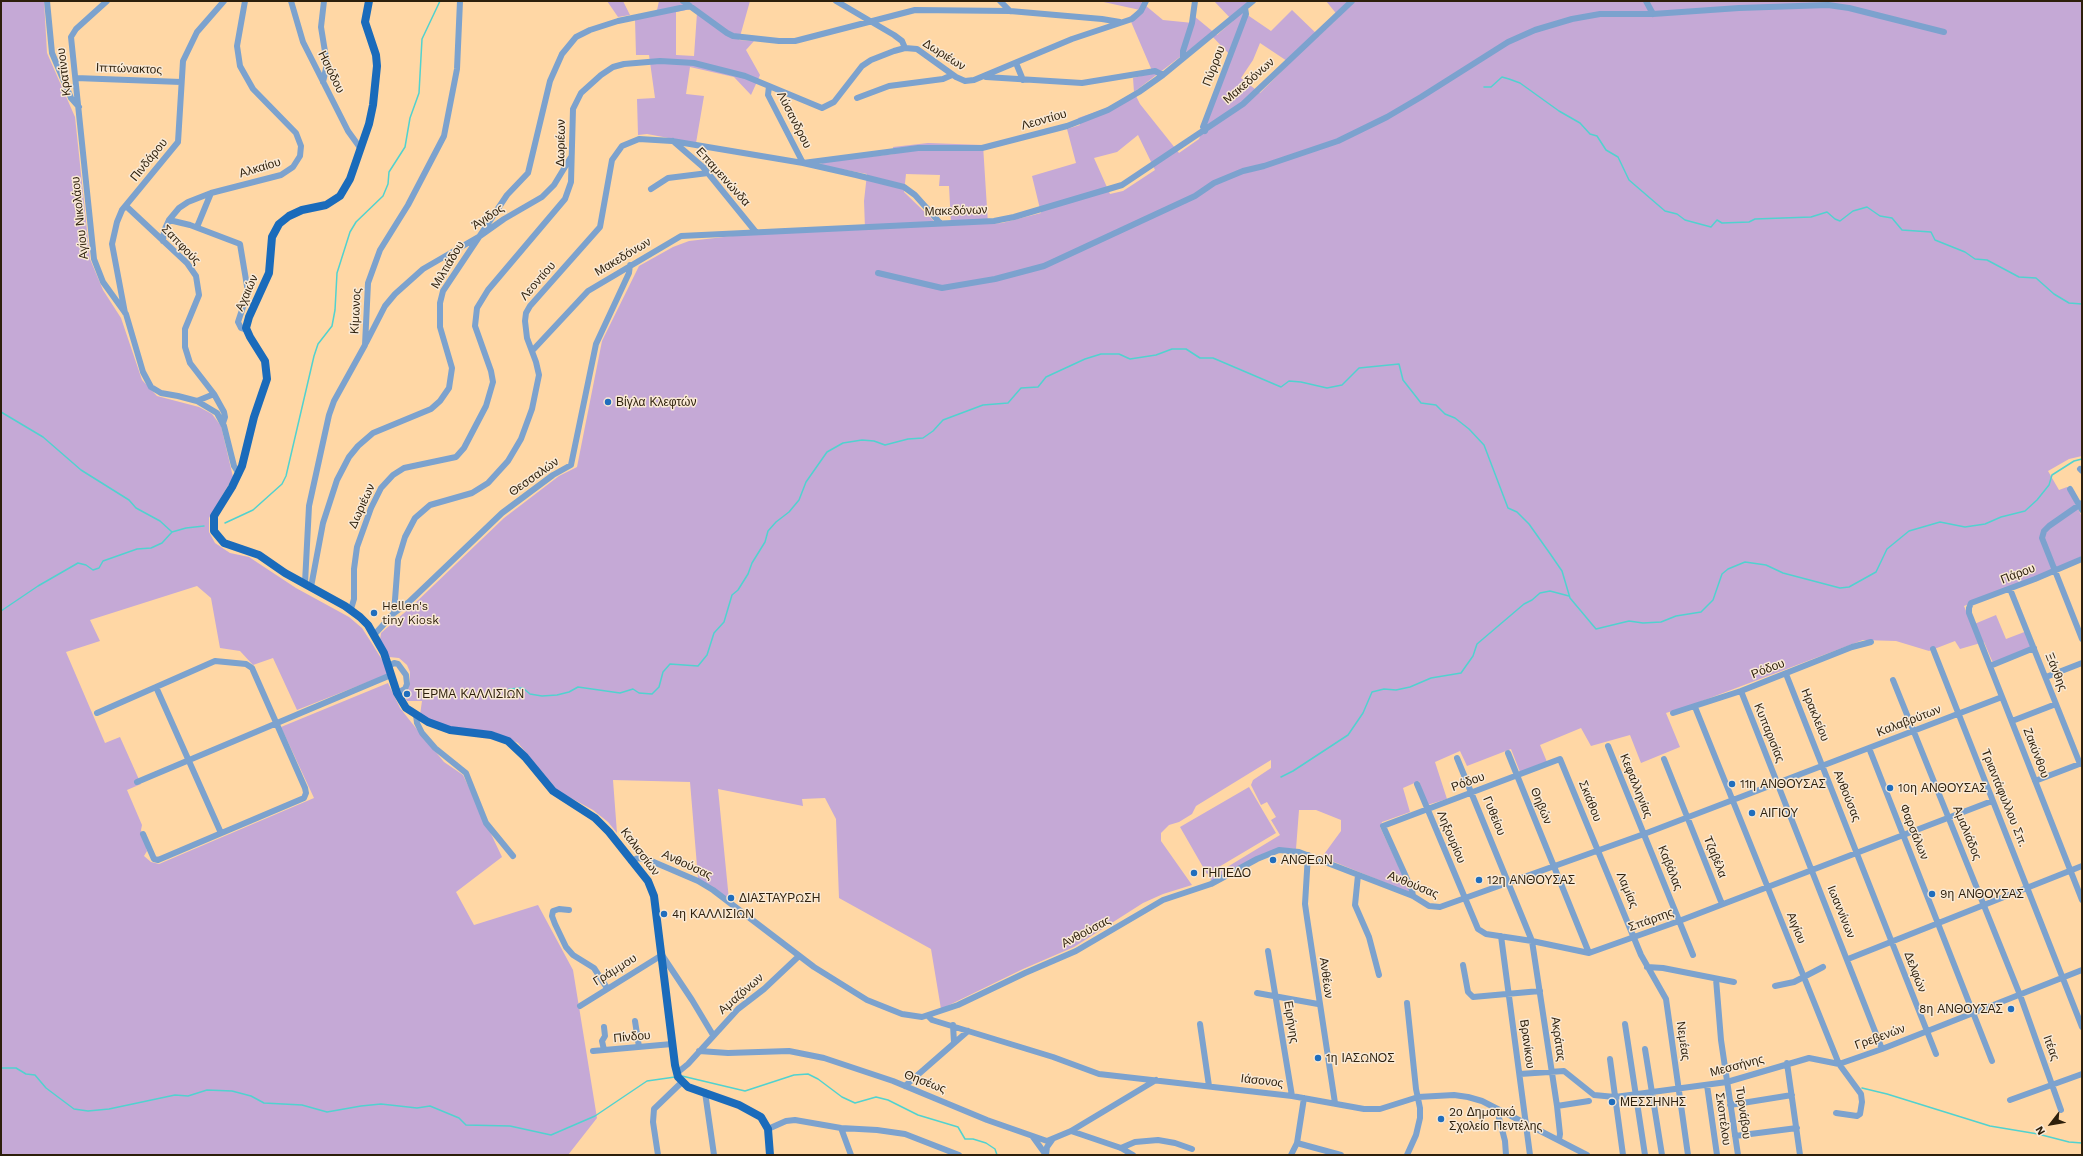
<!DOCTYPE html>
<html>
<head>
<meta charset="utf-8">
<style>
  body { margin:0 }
  #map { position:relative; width:2083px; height:1156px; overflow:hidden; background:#ffd7a5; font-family:"Work Sans",sans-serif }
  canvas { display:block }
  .frame { position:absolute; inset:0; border:2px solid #2d1f0b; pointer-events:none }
  .north { position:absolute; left:2031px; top:1104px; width:40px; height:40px; -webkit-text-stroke:3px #f9e9d5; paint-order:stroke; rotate:239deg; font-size:11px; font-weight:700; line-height:16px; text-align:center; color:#2d1f0b }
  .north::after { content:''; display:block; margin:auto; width:14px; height:18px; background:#2d1f0b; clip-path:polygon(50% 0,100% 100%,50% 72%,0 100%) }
</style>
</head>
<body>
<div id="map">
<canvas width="2083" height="1156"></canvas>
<div class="frame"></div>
<div class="north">N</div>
</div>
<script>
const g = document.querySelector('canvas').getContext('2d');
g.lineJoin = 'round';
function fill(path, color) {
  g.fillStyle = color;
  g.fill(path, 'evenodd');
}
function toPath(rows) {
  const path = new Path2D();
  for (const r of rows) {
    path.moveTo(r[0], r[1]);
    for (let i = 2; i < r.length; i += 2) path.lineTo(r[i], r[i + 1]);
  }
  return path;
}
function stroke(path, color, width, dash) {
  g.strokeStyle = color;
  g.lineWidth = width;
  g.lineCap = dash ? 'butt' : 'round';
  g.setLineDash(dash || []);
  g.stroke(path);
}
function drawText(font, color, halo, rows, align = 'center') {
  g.font = font + ' "Work Sans",sans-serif';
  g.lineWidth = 3;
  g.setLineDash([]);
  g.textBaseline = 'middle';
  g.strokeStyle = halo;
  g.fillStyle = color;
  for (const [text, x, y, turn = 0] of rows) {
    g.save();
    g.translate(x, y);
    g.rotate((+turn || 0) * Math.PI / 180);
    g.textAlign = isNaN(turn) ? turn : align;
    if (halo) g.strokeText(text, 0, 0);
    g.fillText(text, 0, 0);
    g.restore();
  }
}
const green = toPath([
  [1,1,44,1,47,53,75,117,90,259,103,290,121,318,142,380,157,396,199,407,212,414,221,426,233,477,209,518,209,532,215,543,230,553,249,557,296,588,349,617,362,628,371,642,384,663,388,674,297,710,273,658,253,665,240,651,220,648,211,598,197,586,90,620,100,641,66,652,105,743,120,737,141,784,127,790,142,825,141,830,147,851,144,856,151,862,159,864,314,798,281,727,388,683,400,708,415,727,444,762,463,775,502,857,456,892,474,925,538,905,573,970,597,1118,568,1155,1,1155],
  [607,1,623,1,630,15,618,17],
  [659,1,750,1,739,40,754,41,746,50,760,75,751,95,734,77,690,67,686,94,704,96,696,143,647,134,638,135,637,99,655,98,649,55,636,55,635,19,656,15],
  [691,9,697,13,694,56,676,55,676,12],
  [1099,1,1140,1,1163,20,1193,23,1194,16,1217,35,1233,21,1214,1,1249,1,1242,8,1249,16,1271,31,1292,10,1319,36,1339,17,1326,1,2082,1,2082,456,2069,459,2048,471,2059,490,2067,487,2082,517,2082,556,2033,579,1964,606,1972,625,1996,615,2006,639,2027,631,2033,647,1993,663,1984,642,1960,649,1955,641,1929,651,1896,641,1863,640,1694,704,1666,713,1680,747,1641,763,1630,735,1591,746,1581,728,1540,745,1547,762,1520,772,1511,749,1467,766,1460,751,1435,762,1447,799,1427,805,1419,781,1403,788,1410,812,1382,822,1380,827,1411,893,1322,857,1341,831,1341,820,1316,810,1299,810,1296,849,1283,848,1214,880,1211,880,1210,878,1219,872,1280,835,1271,820,1276,817,1267,802,1261,805,1251,785,1253,780,1271,768,1271,760,1196,806,1192,814,1179,822,1169,825,1161,833,1161,841,1192,885,1163,894,1143,903,1074,947,1023,969,941,1009,931,949,839,898,836,819,825,798,802,799,803,806,718,789,729,900,698,878,690,782,613,780,617,833,608,822,593,810,558,791,518,743,494,732,453,729,420,715,422,701,407,701,405,697,410,683,410,672,407,665,399,658,389,657,380,640,381,633,411,607,504,518,559,476,577,467,602,341,639,266,673,247,689,241,750,234,865,228,864,201,867,174,821,165,822,162,894,154,893,147,928,143,983,145,988,224,1002,223,1041,213,1032,176,1076,163,1067,129,1080,125,1078,118,1107,108,1134,92,1133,78,1153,73,1129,17,1140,10],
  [1210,34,1231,56,1199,139,1179,153,1140,104,1134,92],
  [1260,43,1290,63,1260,93,1241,78,1253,60],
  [1138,135,1155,170,1123,191,1110,194,1094,158,1117,152],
  [906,174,940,175,939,186,949,186,951,224,937,224,904,192],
  [1249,787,1276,833,1207,874,1180,827]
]);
const stream = toPath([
  [1484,87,1491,87,1502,77,1509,79,1520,83,1559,111,1580,123,1590,134,1597,136,1606,150,1618,157,1629,180,1665,211,1677,214,1685,220,1711,227,1717,220,1722,223,1749,222,1755,219,1811,217,1827,212,1835,219,1840,221,1853,211,1867,207,1880,216,1892,218,1902,230,1931,232,1935,240,1965,252,1975,259,1987,260,2019,277,2036,278,2054,294,2069,303,2082,304],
  [1,412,43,437,81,470,129,500,136,508,160,521,172,532],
  [225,523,253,510,282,484,286,476,314,356,318,344,332,326,335,310,337,273,350,232,356,222,383,196,388,184,389,172,405,147,410,118,419,93,422,39,440,1],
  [1,611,38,586,78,563,86,565,93,570,99,568,103,561,137,549,151,548,162,543,172,532,186,528,204,526],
  [509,689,523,688,530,694,542,696,557,695,569,692,578,687,620,693,633,689,639,693,652,694,659,687,663,672,670,664,698,666,707,655,714,633,724,622,732,595,738,590,748,574,752,563,765,542,768,531,776,522,789,512,799,500,806,482,827,452,843,443,862,440,874,441,885,445,908,439,923,438,933,431,943,420,983,405,1008,403,1021,388,1038,387,1046,377,1085,359,1101,354,1119,354,1130,359,1156,355,1172,349,1186,349,1200,358,1213,358,1281,387,1289,381,1301,382,1327,388,1342,385,1359,368,1399,364,1403,380,1421,403,1436,405,1445,414,1455,418,1469,429,1484,445,1508,508,1517,512,1529,524,1551,555,1562,571,1570,598,1596,629,1629,621,1643,623,1661,622,1676,616,1701,612,1713,600,1722,574,1728,569,1745,562,1766,565,1783,573,1840,588,1849,587,1876,572,1887,549,1909,531,1940,522,1965,527,1985,524,2001,517,2025,511,2037,500,2049,485,2052,475,2074,461,2082,459],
  [1281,777,1293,771,1348,735,1363,713,1372,692,1384,689,1396,690,1410,687,1431,678,1461,673,1473,656,1477,644,1524,604,1532,600,1540,593,1550,591,1569,596],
  [1,1068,16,1068,26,1074,35,1075,46,1088,74,1109,88,1111,109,1109,175,1095,188,1096,207,1090,232,1091,251,1096,264,1103,302,1105,327,1112,361,1106,381,1104,417,1108,430,1106,459,1118,466,1125,510,1126,551,1135,595,1116,647,1081,675,1077],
  [682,1076,745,1091,794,1075,808,1074,818,1079,842,1097,855,1103,876,1097,888,1100,918,1115,958,1127,965,1139,973,1139,986,1143,995,1149,997,1155],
  [1862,1088,1887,1094,1990,1126,2038,1134,2069,1142,2082,1143]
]);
const minor = toPath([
  [47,1,52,53,71,98,79,107],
  [107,1,76,29,71,37,94,259,103,282,126,314,143,372,151,387,161,393,178,396,197,401,217,413,224,426,234,466,239,474],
  [291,1,303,42,348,131,361,149],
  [683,1,727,33,733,36,779,41,795,41,915,10,1010,11,1102,19,1120,22],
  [836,1,894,35,902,41,905,48],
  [1000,1,1010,11],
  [1646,1,1653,14],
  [1183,57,1183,51,1192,23,1195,1],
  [1016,63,1023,80],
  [986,77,1082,83,1155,71,1163,75],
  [76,78,181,82],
  [323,82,327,64,321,27,324,1],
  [769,86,768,95,803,163,918,148,982,148,1067,126,1108,110,1139,92,1163,75,1253,1],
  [857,98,889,86,943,79,952,75],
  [1205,131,1203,127,1246,14,1245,8],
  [673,141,703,167,755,231],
  [651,189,668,178,708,173],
  [126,206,187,263,196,276,199,295,185,329,185,347,190,363,214,394,224,412,225,417,223,423],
  [169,220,190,225,240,244,248,292,238,322,241,328,247,330],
  [197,227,211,193],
  [163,241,164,231,169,220,179,208,188,202,211,193,281,175,293,167,300,156,301,146,296,133,253,89,240,66,237,46,245,1],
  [878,273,942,288,995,279,1044,266,1195,196,1214,183,1243,171,1264,166,1338,141,1387,117,1421,97,1508,42,1535,30,1572,19,1600,14,1653,14,1739,8,1828,5,1849,8,1944,32],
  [125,313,112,244,117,222,122,210,178,142,183,61,197,32,224,1],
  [366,343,385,306,395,294,423,269,480,236,504,219,542,197,554,185,571,157],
  [532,351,588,291,681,236,994,221,1014,217,1122,185,1243,104,1352,1],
  [197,401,214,394],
  [2080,469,2082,471],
  [2070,489,2082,510],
  [2082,503,2049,526,2044,531,2042,538,2082,639],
  [2082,559,2035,579,1971,603,1969,608,1969,613,2082,900],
  [305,583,309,506,329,415,334,401,365,345,368,283,380,250,408,205,444,136,457,69,460,1],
  [311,587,323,523,337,480,349,457,358,446,373,433,431,409,440,401,449,388,452,368,440,327,440,303,443,291,507,195,528,173,550,81,562,54,576,37,590,30,618,21,690,6],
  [2010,589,2080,764],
  [351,609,354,599,354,569,357,547,371,508,381,488,393,475,404,468,456,457,464,448,486,406,493,382,491,371,475,326,477,308,488,290,565,199,571,182,573,109,581,93,601,75,613,67,624,64,660,61,694,63,745,76,822,108,834,102,862,66,871,60,894,51,905,48,917,49,956,77,965,81,974,80,1072,39,1132,19,1141,11,1146,1],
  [394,613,398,560,405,537,415,518,430,505,472,493,488,483,508,461,521,439,532,409,539,375,536,362,527,338,525,321,526,313,530,306,600,227,612,160,622,146,639,139,672,141,803,163,856,175,904,187,915,195,940,223],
  [374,635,394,613,409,602,502,513,553,475,571,465,596,344,629,273,630,265],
  [1933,649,2082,1027],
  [389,666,394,663,398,664,406,675,407,684,405,689,397,693],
  [1990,666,2034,648],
  [1786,674,1936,1054],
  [2046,677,2082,663],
  [1893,680,2020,995,2061,1110],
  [156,687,221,833],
  [1741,691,1882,1049],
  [1695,707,1839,1064,1861,1094,1862,1102,1860,1114,1857,1116,1836,1113],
  [97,713,215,661,246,664,252,668,305,788,306,793,304,798,158,860,154,859,143,834],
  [1673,713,1741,691,1852,647,1871,642],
  [416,715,417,723,422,733,435,748,466,773,486,823,513,856],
  [2012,721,2056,704],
  [1608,746,1693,955],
  [1869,748,1992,1061],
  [1508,753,1589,953],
  [1457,758,1532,941,1557,1106,1560,1134,1559,1140],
  [1664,759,1722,904],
  [2035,781,2082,763],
  [137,782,391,675],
  [1417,784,1478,929,1486,934,1532,941,1589,953,1679,921,1992,801],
  [1308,855,1305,904,1307,918,1335,1103],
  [631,861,638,858,649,860,698,881,713,890,814,967,867,1000,902,1014,922,1017,958,1005,1025,973,1076,951,1163,900,1211,884,1257,859,1279,850,1299,852,1413,896,1429,906,1440,907,1644,834,2002,697],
  [1358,875,1355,905,1369,937,1379,975],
  [1413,896,1412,890,1383,826,1560,759,1641,955,1666,999,1688,1155],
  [569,910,559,909,553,911,552,916,555,924,566,947,573,955,594,968,607,988],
  [1501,936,1530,1155],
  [1268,951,1292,1096],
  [1848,959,2082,866],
  [1463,965,1468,992,1473,997,1540,991],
  [1647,967,1663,968,1734,982],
  [1716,979,1721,1040,1738,1155],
  [1775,986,1794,982,1823,967],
  [1257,993,1318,1004],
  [580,1006,662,955,692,1000,713,1035],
  [928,1016,932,1020,1053,1057,1099,1074,1292,1096,1364,1109,1380,1109,1418,1097,1454,1095,1468,1097,1482,1101,1587,1155],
  [635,1021,639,1047],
  [1200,1024,1209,1086],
  [1625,1024,1645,1155],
  [953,1025,954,1042],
  [604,1027,605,1036,602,1041,604,1050],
  [1645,1049,1662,1155],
  [593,1051,672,1044],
  [699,1051,728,1053,789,1051,824,1058,893,1081,987,1120,1047,1141,1071,1131,1156,1080],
  [1610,1059,1623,1155],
  [1787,1063,1800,1155],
  [677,1073,688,1064,738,1009,764,989,799,956],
  [1520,1074,1564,1071,1594,1095,1615,1097,1727,1082,1809,1058,1839,1064,1882,1049,2082,970],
  [1707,1085,1717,1155],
  [905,1086,968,1031],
  [705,1092,714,1155],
  [2010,1100,2082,1074],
  [1730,1105,1792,1095],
  [1557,1106,1589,1101],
  [1501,1111,1499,1118,1505,1141,1506,1155],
  [841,1128,851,1155],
  [768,1129,786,1121,795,1120,841,1128,877,1130,905,1134,959,1155],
  [1071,1131,1121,1148,1133,1155],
  [1735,1136,1797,1128],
  [1033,1137,1046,1155],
  [1297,1143,1341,1155],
  [1121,1148,1135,1142,1158,1140,1175,1143,1192,1149],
  [658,1155,653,1122,654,1109,682,1082],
  [1046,1155,1047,1147,1052,1140],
  [1291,1155,1297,1143,1304,1098],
  [1407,1155,1416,1135,1420,1118,1420,1108,1416,1089,1407,1003]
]);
const major = toPath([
  [369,1,365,22,376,55,377,66,373,105,369,124,350,179,340,196,326,205,302,210,289,216,279,224,272,237,269,273,249,317,246,328,250,337,265,361,267,379,254,417,242,466,232,487,214,516,214,531,224,543,259,555,285,573,345,606,360,617,368,625,384,653,397,693,406,708,428,722,450,730,491,735,508,741,525,757,553,791,595,818,609,832,648,881,654,896,675,1065,678,1077,688,1087,739,1105,761,1117,768,1129,770,1155]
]);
const markers = [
  [608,402,4,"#206ebd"],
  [374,613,4,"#206ebd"],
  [407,694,4,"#206ebd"],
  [1732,784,4,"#206ebd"],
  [1890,788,4,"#206ebd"],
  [1752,813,4,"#206ebd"],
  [1273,860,4,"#206ebd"],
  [1194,873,4,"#206ebd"],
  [1479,880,4,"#206ebd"],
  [1932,894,4,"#206ebd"],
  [731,898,4,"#206ebd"],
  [664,914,4,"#206ebd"],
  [2011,1009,4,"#206ebd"],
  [1318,1058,4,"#206ebd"],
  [1612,1102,4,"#206ebd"],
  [1441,1119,4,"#206ebd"]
];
const streetNames = [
  ["Δωριέων",944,55,32],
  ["Πύρρου",1214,66,-69],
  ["Ιππώνακτος",129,69,2],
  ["Κρατίνου",64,72,-97],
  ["Ησιόδου",331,72,64],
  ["Μακεδόνων",1249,81,-41],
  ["Λύσανδρου",794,120,63],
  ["Λεοντίου",1044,120,-16],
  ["Δωριέων",561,143,-89],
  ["Πινδάρου",149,160,-51],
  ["Αλκαίου",260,168,-17],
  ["Επαμεινώνδα",723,177,48],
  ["Μακεδόνων",956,211,-2],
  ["Άγιδος",488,217,-34],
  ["Αγίου Νικολάου",80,218,-96],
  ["Σαπφούς",181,245,46],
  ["Μακεδόνων",623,257,-31],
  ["Μιλτιάδου",448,265,-59],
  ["Λεοντίου",538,281,-49],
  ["Αχαιών",247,293,-66],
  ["Κίμωνος",356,311,-87],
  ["Θεσσαλών",534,477,-35],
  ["Δωριέων",362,506,-66],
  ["Πάρου",2018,574,-21],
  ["Ρόδου",1768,669,-21],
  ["Ξάνθης",2056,672,68],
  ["Ηρακλείου",1815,715,68],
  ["Καλαβρύτων",1909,721,-21],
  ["Κυπαρισίας",1769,733,68],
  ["Ζακύνθου",2036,753,69],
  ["Ρόδου",1468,782,-20],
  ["Κεφαλληνίας",1636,786,68],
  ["Ανθούσας",1847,796,68],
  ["Τριαντάφυλλου Σπ.",2004,798,68],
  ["Σκιάθου",1590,801,68],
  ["Θηβών",1541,806,68],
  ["Γυθείου",1494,816,68],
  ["Φαρσάλων",1914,832,68],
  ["Αμαλιάδος",1967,833,68],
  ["Ληξουρίου",1451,837,67],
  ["Καλισσίων",640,852,53],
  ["Τζαβέλα",1715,857,68],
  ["Ανθούσας",687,865,25],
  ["Καβάλας",1670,868,68],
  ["Ανθούσας",1413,885,22],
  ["Λαμίας",1627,890,67],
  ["Ιωαννίνων",1841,912,68],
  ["Σπάρτης",1651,920,-20],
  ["Αιγίου",1796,928,68],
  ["Ανθούσας",1086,932,-28],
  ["Γράμμου",615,970,-32],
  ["Δελφών",1915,972,69],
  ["Ανθέων",1326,978,82],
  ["Αμαζόνων",741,994,-41],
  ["Ειρήνης",1291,1022,81],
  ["Πίνδου",632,1037,-5],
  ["Γρεβενών",1880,1037,-20],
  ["Ακράτας",1558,1039,82],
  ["Νεμέας",1683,1041,82],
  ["Βρανίκου",1527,1044,82],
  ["Ιτέας",2051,1048,70],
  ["Μεσσήνης",1737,1066,-15],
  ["Ιάσονος",1262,1081,7],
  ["Θησέως",925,1082,21],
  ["Τυρνάβου",1743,1113,82],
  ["Σκοπέλου",1723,1119,82]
];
const poiNames = [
  ["Βίγλα Κλεφτών",616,402],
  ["Hellen's",382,606],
  ["tiny Kiosk",382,620],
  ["ΤΕΡΜΑ ΚΑΛΛΙΣΙΩΝ",415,694],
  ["11η ΑΝΘΟΥΣΑΣ",1740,784],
  ["10η ΑΝΘΟΥΣΑΣ",1898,788],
  ["ΑΙΓΙΟΥ",1760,813],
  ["ΑΝΘΕΩΝ",1281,860],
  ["ΓΗΠΕΔΟ",1202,873],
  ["12η ΑΝΘΟΥΣΑΣ",1487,880],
  ["9η ΑΝΘΟΥΣΑΣ",1940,894],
  ["ΔΙΑΣΤΑΥΡΩΣΗ",739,898],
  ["4η ΚΑΛΛΙΣΙΩΝ",672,914],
  ["8η ΑΝΘΟΥΣΑΣ",2003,1009,"right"],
  ["1η ΙΑΣΩΝΟΣ",1326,1058],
  ["ΜΕΣΣΗΝΗΣ",1620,1102],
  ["2ο Δημοτικό",1449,1112],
  ["Σχολείο Πεντέλης",1449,1126]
];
fill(green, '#c5a9d6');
stroke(stream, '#51d2cf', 1.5);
stroke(minor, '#7ca2ce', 6);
stroke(major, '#1a6bbb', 8);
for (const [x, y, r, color] of markers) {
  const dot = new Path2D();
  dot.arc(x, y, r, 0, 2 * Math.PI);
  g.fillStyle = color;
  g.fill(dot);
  stroke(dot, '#f9e9d5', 1.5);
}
drawText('12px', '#2d1f0b', '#f9e9d5', streetNames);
drawText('12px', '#2d1f0b', '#f9e9d5', poiNames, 'left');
</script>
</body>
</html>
